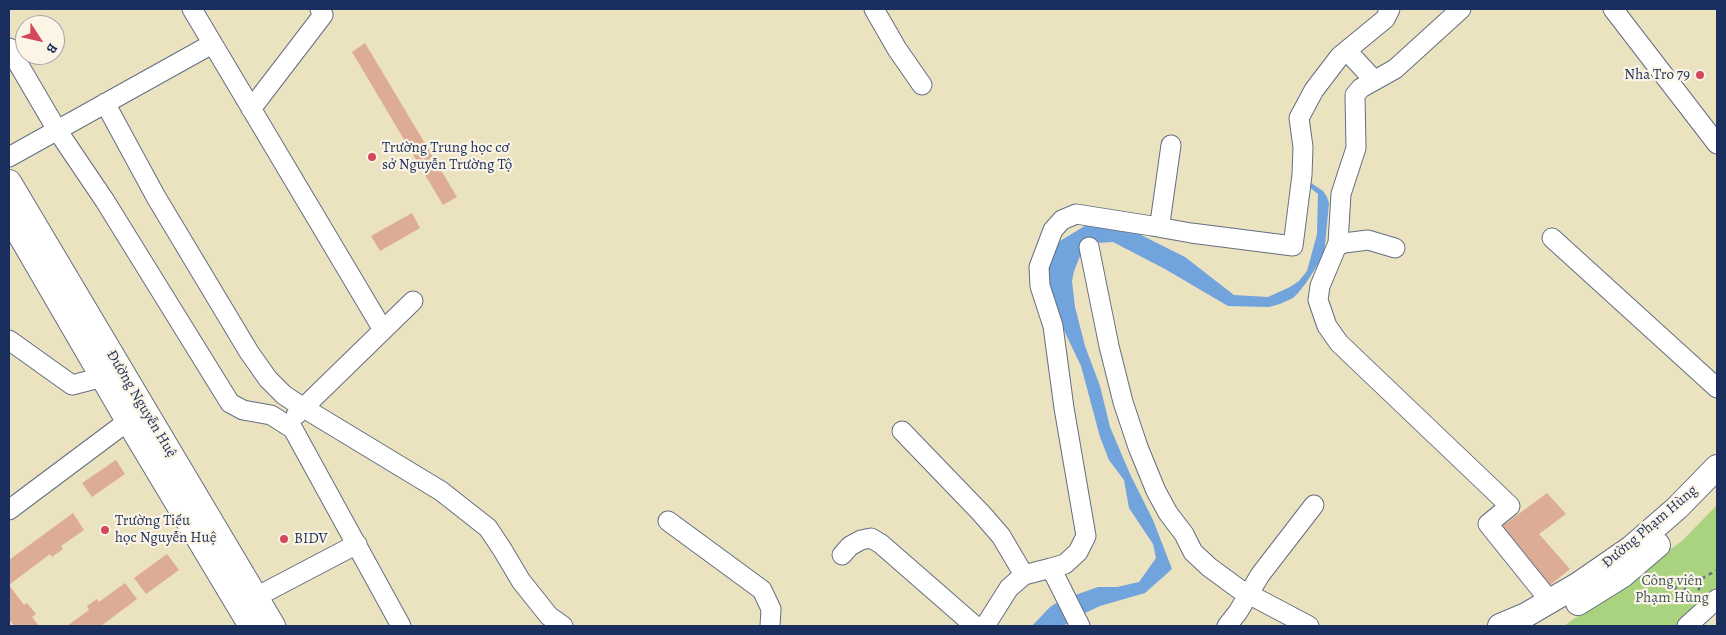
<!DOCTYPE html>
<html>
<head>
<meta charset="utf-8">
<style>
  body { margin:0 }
  #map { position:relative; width:1726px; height:635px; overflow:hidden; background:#ebe2c0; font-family:Alegreya,serif }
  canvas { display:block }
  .frame { position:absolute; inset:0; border:10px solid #1b2f5e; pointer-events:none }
  .north { position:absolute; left:15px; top:15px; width:50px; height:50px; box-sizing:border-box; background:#fcf5e5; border:1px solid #a2a6af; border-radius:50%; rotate:125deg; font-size:14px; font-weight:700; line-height:20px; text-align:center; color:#1b2f5e }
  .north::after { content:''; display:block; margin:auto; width:18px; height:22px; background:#d1495b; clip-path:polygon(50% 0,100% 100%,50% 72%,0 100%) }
</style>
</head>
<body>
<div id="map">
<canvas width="1726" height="635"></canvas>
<div class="frame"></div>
<div class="north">B</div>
</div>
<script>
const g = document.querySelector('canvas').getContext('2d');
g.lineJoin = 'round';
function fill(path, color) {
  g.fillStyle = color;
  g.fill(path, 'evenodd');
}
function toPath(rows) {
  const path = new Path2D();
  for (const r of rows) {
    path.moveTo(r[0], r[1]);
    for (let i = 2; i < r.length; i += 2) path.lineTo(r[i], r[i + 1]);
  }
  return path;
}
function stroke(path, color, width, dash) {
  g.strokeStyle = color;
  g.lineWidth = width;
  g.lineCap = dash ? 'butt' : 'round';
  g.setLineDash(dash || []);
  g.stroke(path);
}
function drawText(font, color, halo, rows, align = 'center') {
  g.font = font + ' Alegreya,serif';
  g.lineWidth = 4.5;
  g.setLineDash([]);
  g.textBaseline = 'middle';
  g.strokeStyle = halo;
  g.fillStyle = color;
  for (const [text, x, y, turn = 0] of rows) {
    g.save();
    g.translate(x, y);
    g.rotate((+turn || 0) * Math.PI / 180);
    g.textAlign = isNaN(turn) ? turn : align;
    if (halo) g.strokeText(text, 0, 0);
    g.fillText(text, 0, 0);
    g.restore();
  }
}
const green = toPath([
  [1717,505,1717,595,1683,626,1564,626,1682,541]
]);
const water = toPath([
  [1311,183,1323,191,1327,197,1329,203,1324,255,1306,283,1298,293,1293,298,1280,304,1269,307,1228,306,1165,269,1113,242,1096,243,1088,246,1080,256,1074,271,1072,281,1075,307,1085,346,1100,386,1110,427,1130,474,1153,520,1172,569,1145,593,1100,606,1085,613,1063,626,1032,626,1050,607,1061,600,1098,587,1117,587,1139,582,1156,558,1153,544,1129,508,1124,480,1109,460,1100,437,1081,366,1050,301,1045,272,1051,255,1060,241,1088,224,1137,233,1185,257,1234,295,1268,297,1290,287,1299,281,1307,271,1317,234,1318,194,1308,186]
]);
const building = toPath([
  [365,43,457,197,443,205,352,52],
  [412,213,420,228,380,251,371,236],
  [116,460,125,474,92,497,82,483],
  [1547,493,1566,514,1539,534,1570,569,1549,586,1501,527],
  [73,513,84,530,61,546,63,549,52,557,50,554,9,585,24,605,27,603,36,614,32,617,39,626,14,626,9,619,9,560],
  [167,554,179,570,146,594,134,578],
  [125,583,137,599,101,626,67,626,89,610,87,606,97,599,99,602]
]);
const path = toPath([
  [1679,583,1685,586,1685,589,1682,594,1677,593,1675,590,1677,584,1679,583,1687,582,1701,579,1717,570],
  [1696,598,1702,579]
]);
const minor = toPath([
  [192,9,383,330],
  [874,9,897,49,922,85],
  [1461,9,1395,69,1361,88,1355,95,1356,148,1341,194,1338,243,1320,286,1318,300,1327,326,1339,343,1510,506,1488,524,1550,601],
  [1613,9,1717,144],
  [9,48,57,130,105,201,230,403,243,410,271,415,293,429,401,626],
  [1347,51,1374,80],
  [105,103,156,197,249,352,268,379,284,395,299,405,441,491,488,528,502,549,521,581,549,616,563,626],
  [251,109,323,15,320,9],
  [9,157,212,44],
  [1152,226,1191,233,1293,246,1302,175,1303,147,1299,118,1314,90,1340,56,1385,19,1390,9],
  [1552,238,1717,388],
  [1337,246,1344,243,1368,240,1395,248],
  [1089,247,1109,346,1123,402,1138,447,1156,491,1168,513,1184,534,1193,552,1209,567,1239,589,1309,626],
  [9,340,72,385,103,377],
  [296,415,413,301],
  [902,431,981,513,1001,536,1024,575,1051,568,1080,626],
  [9,510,128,421],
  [668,521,762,590,771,609,770,626],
  [842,555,850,546,861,540,871,538,881,544,975,626],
  [1051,568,1065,564,1078,552,1086,536,1064,408,1053,326,1040,286,1039,267,1053,230,1062,220,1076,214,1152,226,1160,223,1171,145],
  [256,597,357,544],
  [985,626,1009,588,1024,575],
  [1227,626,1238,612,1260,575,1314,505],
  [1687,626,1717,599]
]);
const major = toPath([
  [9,182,273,626],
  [9,216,128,421,251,626],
  [1578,603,1623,575,1658,545],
  [1500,626,1526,615,1579,584,1631,548,1677,508,1717,467]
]);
const markers = [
  [1700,75,5,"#d1495b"],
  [372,157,5,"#d1495b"],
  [105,530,5,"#d1495b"],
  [284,539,5,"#d1495b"]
];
const poiNames = [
  ["Nha Tro 79",1690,75,"right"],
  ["Trường Trung học cơ",382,148],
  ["sở Nguyễn Trường Tộ",382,165],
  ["Trường Tiểu",115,521],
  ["học Nguyễn Huệ",115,538],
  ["BIDV",294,539]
];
const streetNames = [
  ["Đường Nguyễn Huệ",141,404,59],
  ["Đường Phạm Hùng",1650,527,-40]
];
const parkNames = [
  ["Công viên",1672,581],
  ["Phạm Hùng",1672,598]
];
fill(green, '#a9d37f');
fill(water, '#71a3dc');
fill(building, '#ddac97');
stroke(minor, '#646e80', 21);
stroke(major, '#646e80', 26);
stroke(path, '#646e80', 2.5, [4, 4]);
stroke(minor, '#fff', 19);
stroke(major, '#fff', 24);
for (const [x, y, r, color] of markers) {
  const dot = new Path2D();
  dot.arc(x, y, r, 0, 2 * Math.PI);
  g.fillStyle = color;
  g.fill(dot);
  stroke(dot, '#fcf5e5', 2);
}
drawText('15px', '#1b2f5e', '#fcf5e5', poiNames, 'left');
drawText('15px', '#1b2f5e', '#fcf5e5', streetNames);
drawText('15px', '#3e5866', '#fcf5e5', parkNames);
</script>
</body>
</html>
